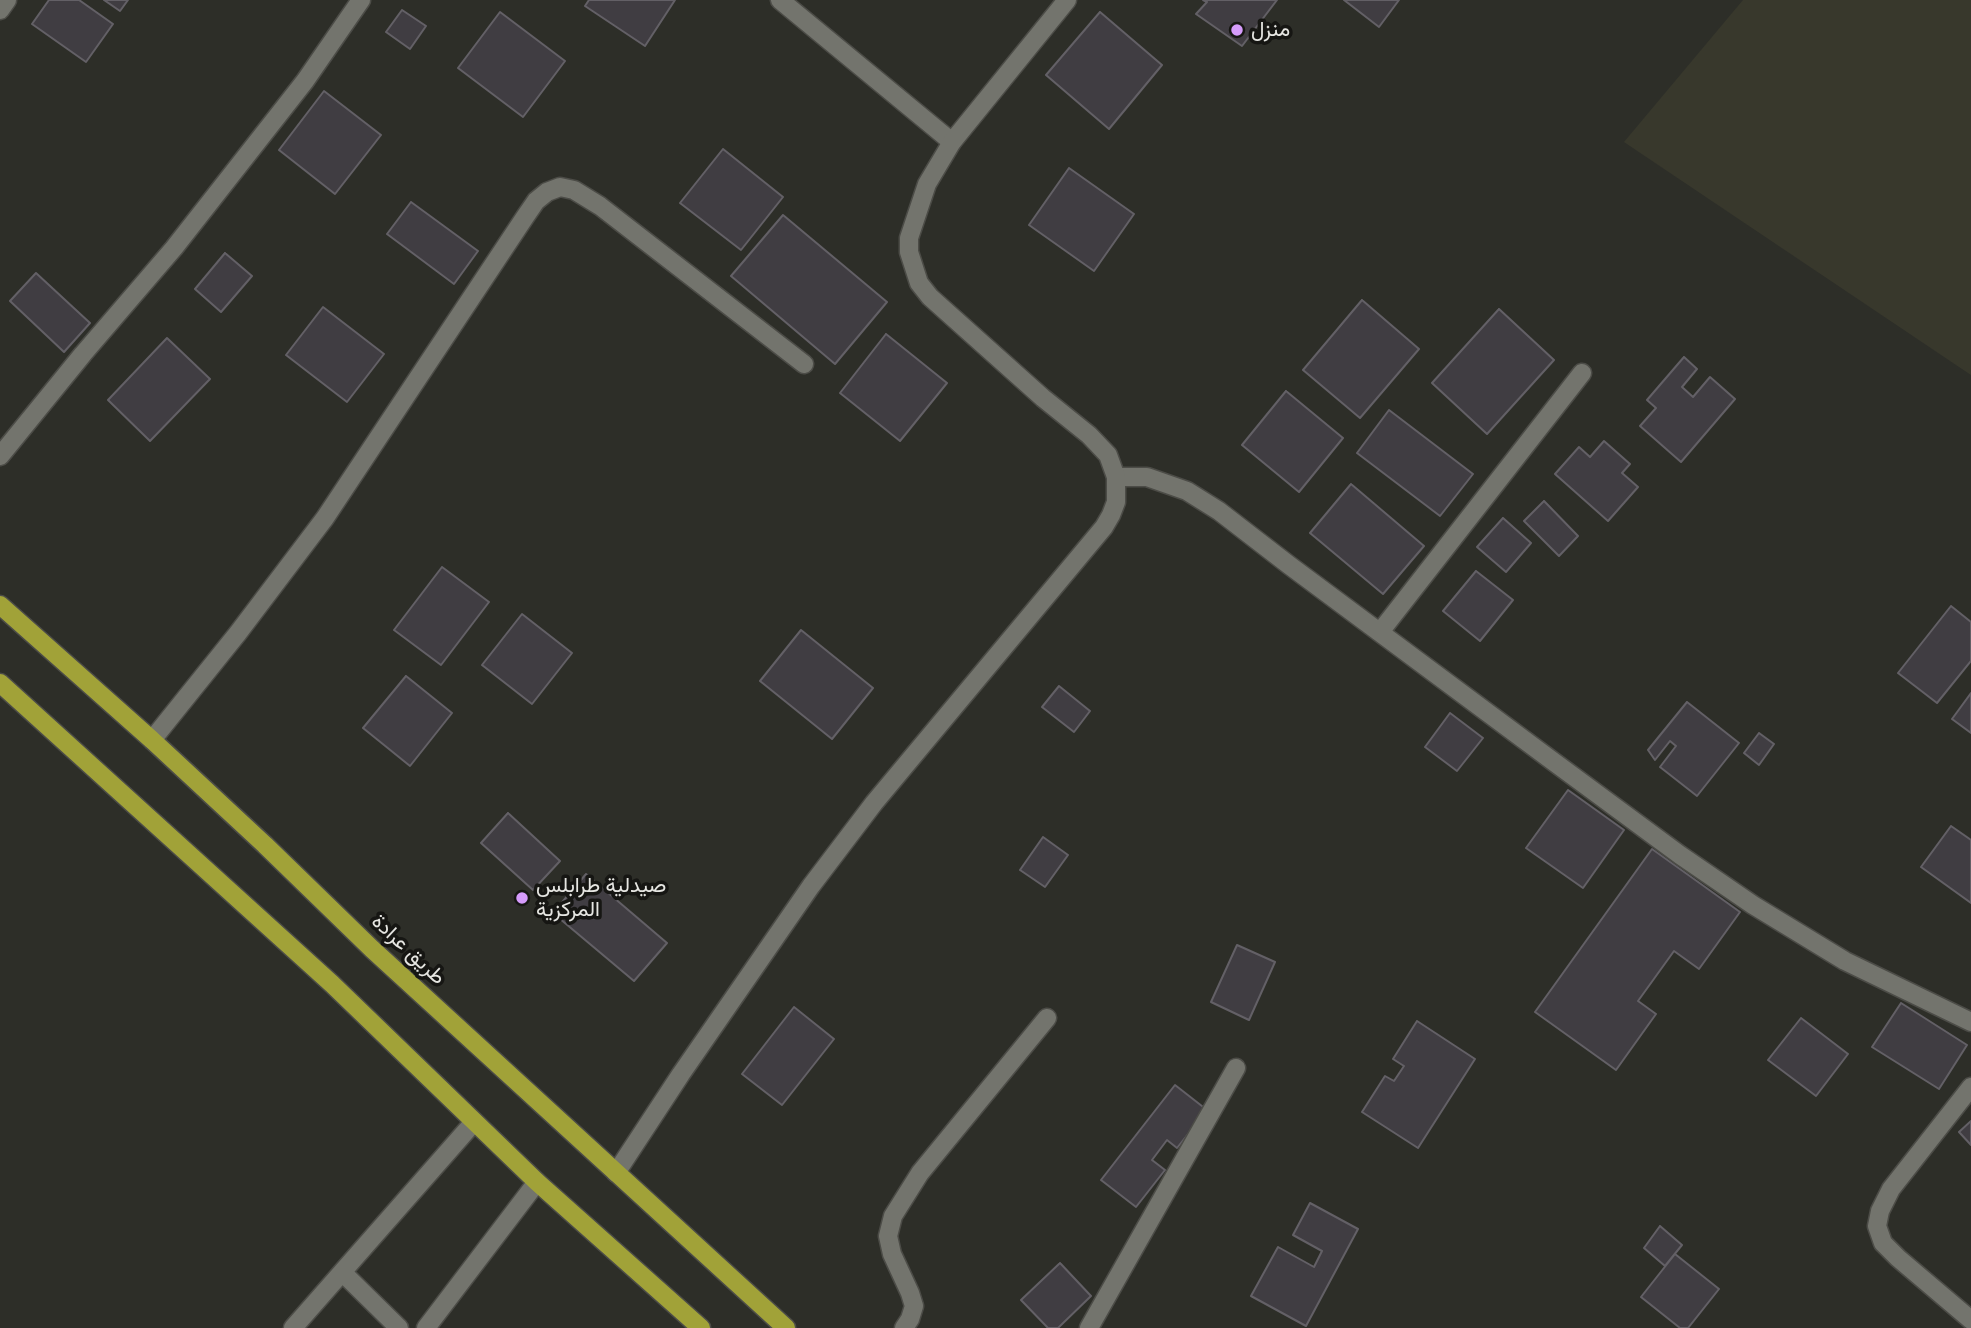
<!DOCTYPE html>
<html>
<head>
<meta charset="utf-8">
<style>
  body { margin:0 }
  canvas { display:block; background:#2d2e28 }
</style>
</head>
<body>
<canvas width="1971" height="1328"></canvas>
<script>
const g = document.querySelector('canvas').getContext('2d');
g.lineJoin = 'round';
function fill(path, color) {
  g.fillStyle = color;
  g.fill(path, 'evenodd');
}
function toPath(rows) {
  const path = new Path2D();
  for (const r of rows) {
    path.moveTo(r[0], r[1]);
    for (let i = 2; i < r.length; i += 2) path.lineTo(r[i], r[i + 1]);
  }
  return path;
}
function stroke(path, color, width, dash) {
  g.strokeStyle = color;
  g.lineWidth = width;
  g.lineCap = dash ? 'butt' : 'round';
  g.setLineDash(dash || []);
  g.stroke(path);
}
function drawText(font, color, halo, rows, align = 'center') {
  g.font = font + ' "Space Grotesk",Vazirmatn,sans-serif';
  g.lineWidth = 7;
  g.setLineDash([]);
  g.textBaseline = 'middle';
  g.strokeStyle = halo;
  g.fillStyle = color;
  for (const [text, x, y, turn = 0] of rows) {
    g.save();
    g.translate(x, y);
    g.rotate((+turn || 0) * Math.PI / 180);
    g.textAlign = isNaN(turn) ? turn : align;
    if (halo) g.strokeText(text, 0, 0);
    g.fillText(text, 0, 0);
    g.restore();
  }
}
const built = toPath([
  [1743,0,1971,0,1971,375,1624,142]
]);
const building = toPath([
  [49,0,79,0,113,24,86,62,32,24,49,0],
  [104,0,128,0,120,11,104,0],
  [589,0,675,0,645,46,585,6,589,0],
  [1203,0,1277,0,1242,46,1196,14,1207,2,1203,0],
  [1344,0,1399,0,1379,27,1344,0],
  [402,10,426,26,410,49,386,32,402,10],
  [500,12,565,61,523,117,458,68,500,12],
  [1100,12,1162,65,1109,129,1046,75,1100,12],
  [324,91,381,135,335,194,279,150,324,91],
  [723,149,783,197,741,250,680,203,723,149],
  [1069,168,1134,214,1094,271,1029,225,1069,168],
  [411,202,478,251,454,284,387,234,411,202],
  [783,215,887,302,835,364,731,276,783,215],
  [225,253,252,276,221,312,195,289,225,253],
  [36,273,90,323,64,352,10,301,36,273],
  [1362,300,1419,349,1360,418,1303,370,1362,300],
  [323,307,384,354,347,402,286,355,323,307],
  [1499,309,1554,360,1487,434,1432,383,1499,309],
  [886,334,947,383,900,441,840,393,886,334],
  [167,338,210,379,150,441,108,400,167,338],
  [1684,357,1697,369,1682,387,1693,397,1710,377,1735,399,1681,462,1640,426,1656,408,1647,400,1684,357],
  [1286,391,1343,438,1299,492,1242,445,1286,391],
  [1389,410,1473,474,1440,516,1357,453,1389,410],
  [1604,441,1630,464,1622,473,1638,487,1608,521,1555,474,1579,447,1590,457,1604,441],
  [1351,484,1424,546,1383,594,1310,533,1351,484],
  [1544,501,1578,536,1559,556,1524,521,1544,501],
  [1503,518,1531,543,1506,572,1477,547,1503,518],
  [442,567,489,602,441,665,394,630,442,567],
  [1476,571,1513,600,1480,641,1443,611,1476,571],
  [1951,606,1971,622,1971,661,1937,703,1898,673,1951,606],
  [522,614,572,653,532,704,482,665,522,614],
  [801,630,873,688,832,739,760,681,801,630],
  [406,676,452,713,410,766,363,728,406,676],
  [1059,686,1090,711,1074,732,1042,707,1059,686],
  [1971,693,1971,733,1952,719,1971,693],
  [1687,702,1739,743,1697,796,1660,767,1676,746,1670,741,1655,760,1648,750,1687,702],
  [1450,713,1483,738,1457,771,1425,747,1450,713],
  [1759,733,1774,744,1759,765,1744,753,1759,733],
  [1568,790,1624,830,1583,888,1526,848,1568,790],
  [508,813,560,861,533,890,481,843,508,813],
  [1951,826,1971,840,1971,903,1921,867,1951,826],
  [1043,837,1068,855,1045,887,1020,870,1043,837],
  [1652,849,1740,912,1699,969,1674,951,1638,1001,1656,1014,1616,1070,1535,1012,1652,849],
  [586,874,667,943,634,981,553,913,586,874],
  [1237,945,1275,962,1249,1020,1211,1002,1237,945],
  [1901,1003,1967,1045,1939,1089,1872,1047,1901,1003],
  [794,1007,834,1039,782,1105,742,1074,794,1007],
  [1801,1018,1848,1054,1816,1096,1768,1060,1801,1018],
  [1417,1021,1475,1059,1418,1148,1362,1112,1385,1076,1394,1081,1404,1066,1393,1059,1417,1021],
  [1175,1085,1207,1110,1177,1148,1167,1140,1152,1160,1165,1170,1136,1207,1101,1180,1175,1085],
  [1971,1121,1971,1145,1959,1132,1971,1121],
  [1310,1203,1358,1229,1306,1326,1251,1296,1278,1247,1314,1267,1322,1251,1293,1235,1310,1203],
  [1660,1226,1682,1245,1665,1266,1644,1248,1660,1226],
  [1675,1254,1719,1289,1688,1328,1680,1328,1641,1297,1675,1254],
  [1060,1263,1091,1296,1058,1328,1048,1328,1021,1300,1060,1263]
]);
const minor = toPath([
  [780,0,952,142],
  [0,10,7,0],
  [0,456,83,354,174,248,305,81,361,0],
  [1116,477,1147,477,1187,491,1219,511,1289,565,1554,762,1680,855,1753,905,1845,961,1971,1022],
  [1380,632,1582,373],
  [152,740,238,633,325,518,525,217,536,201,547,192,560,187,574,190,600,206,804,364],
  [1971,1087,1891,1189,1880,1211,1877,1226,1883,1243,1898,1258,1971,1320],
  [342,1272,399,1328],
  [293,1328,474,1122],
  [426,1328,537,1182],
  [904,1328,910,1319,914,1306,910,1293,892,1254,888,1236,893,1216,920,1173,1047,1018],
  [1089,1328,1236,1068]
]);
const secondary = toPath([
  [616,1173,681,1074,811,886,874,803,1104,527,1111,515,1116,502,1116,477,1108,455,1089,435,1043,398,930,297,919,283,909,252,909,238,927,184,952,142,1067,0]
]);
const primary = toPath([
  [0,605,152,740,265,845,372,949,786,1328],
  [0,683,332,984,537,1182,701,1328]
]);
const markers = [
  [1237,30,7,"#d59bfb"],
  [522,898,7,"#d59bfb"]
];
const poiNames = [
  ["منزل",1251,30],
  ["صيدلية طرابلس",536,886],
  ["المركزية",536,910]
];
const streetNames = [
  ["طريق عرادة",408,950,43]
];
fill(built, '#38382c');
fill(building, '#403d42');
stroke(building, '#636066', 2);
stroke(minor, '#4c4c47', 21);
stroke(secondary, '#4c4c47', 21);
stroke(primary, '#4c4c47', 21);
stroke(minor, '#73746d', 18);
stroke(secondary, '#73746d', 18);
stroke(primary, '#a1a238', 18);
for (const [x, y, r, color] of markers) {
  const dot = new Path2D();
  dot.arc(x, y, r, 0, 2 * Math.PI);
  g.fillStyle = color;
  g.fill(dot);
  stroke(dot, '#161613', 2.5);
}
drawText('21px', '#e6e6e2', '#161613', poiNames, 'left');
drawText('21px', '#e6e6e2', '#161613', streetNames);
</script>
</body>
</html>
